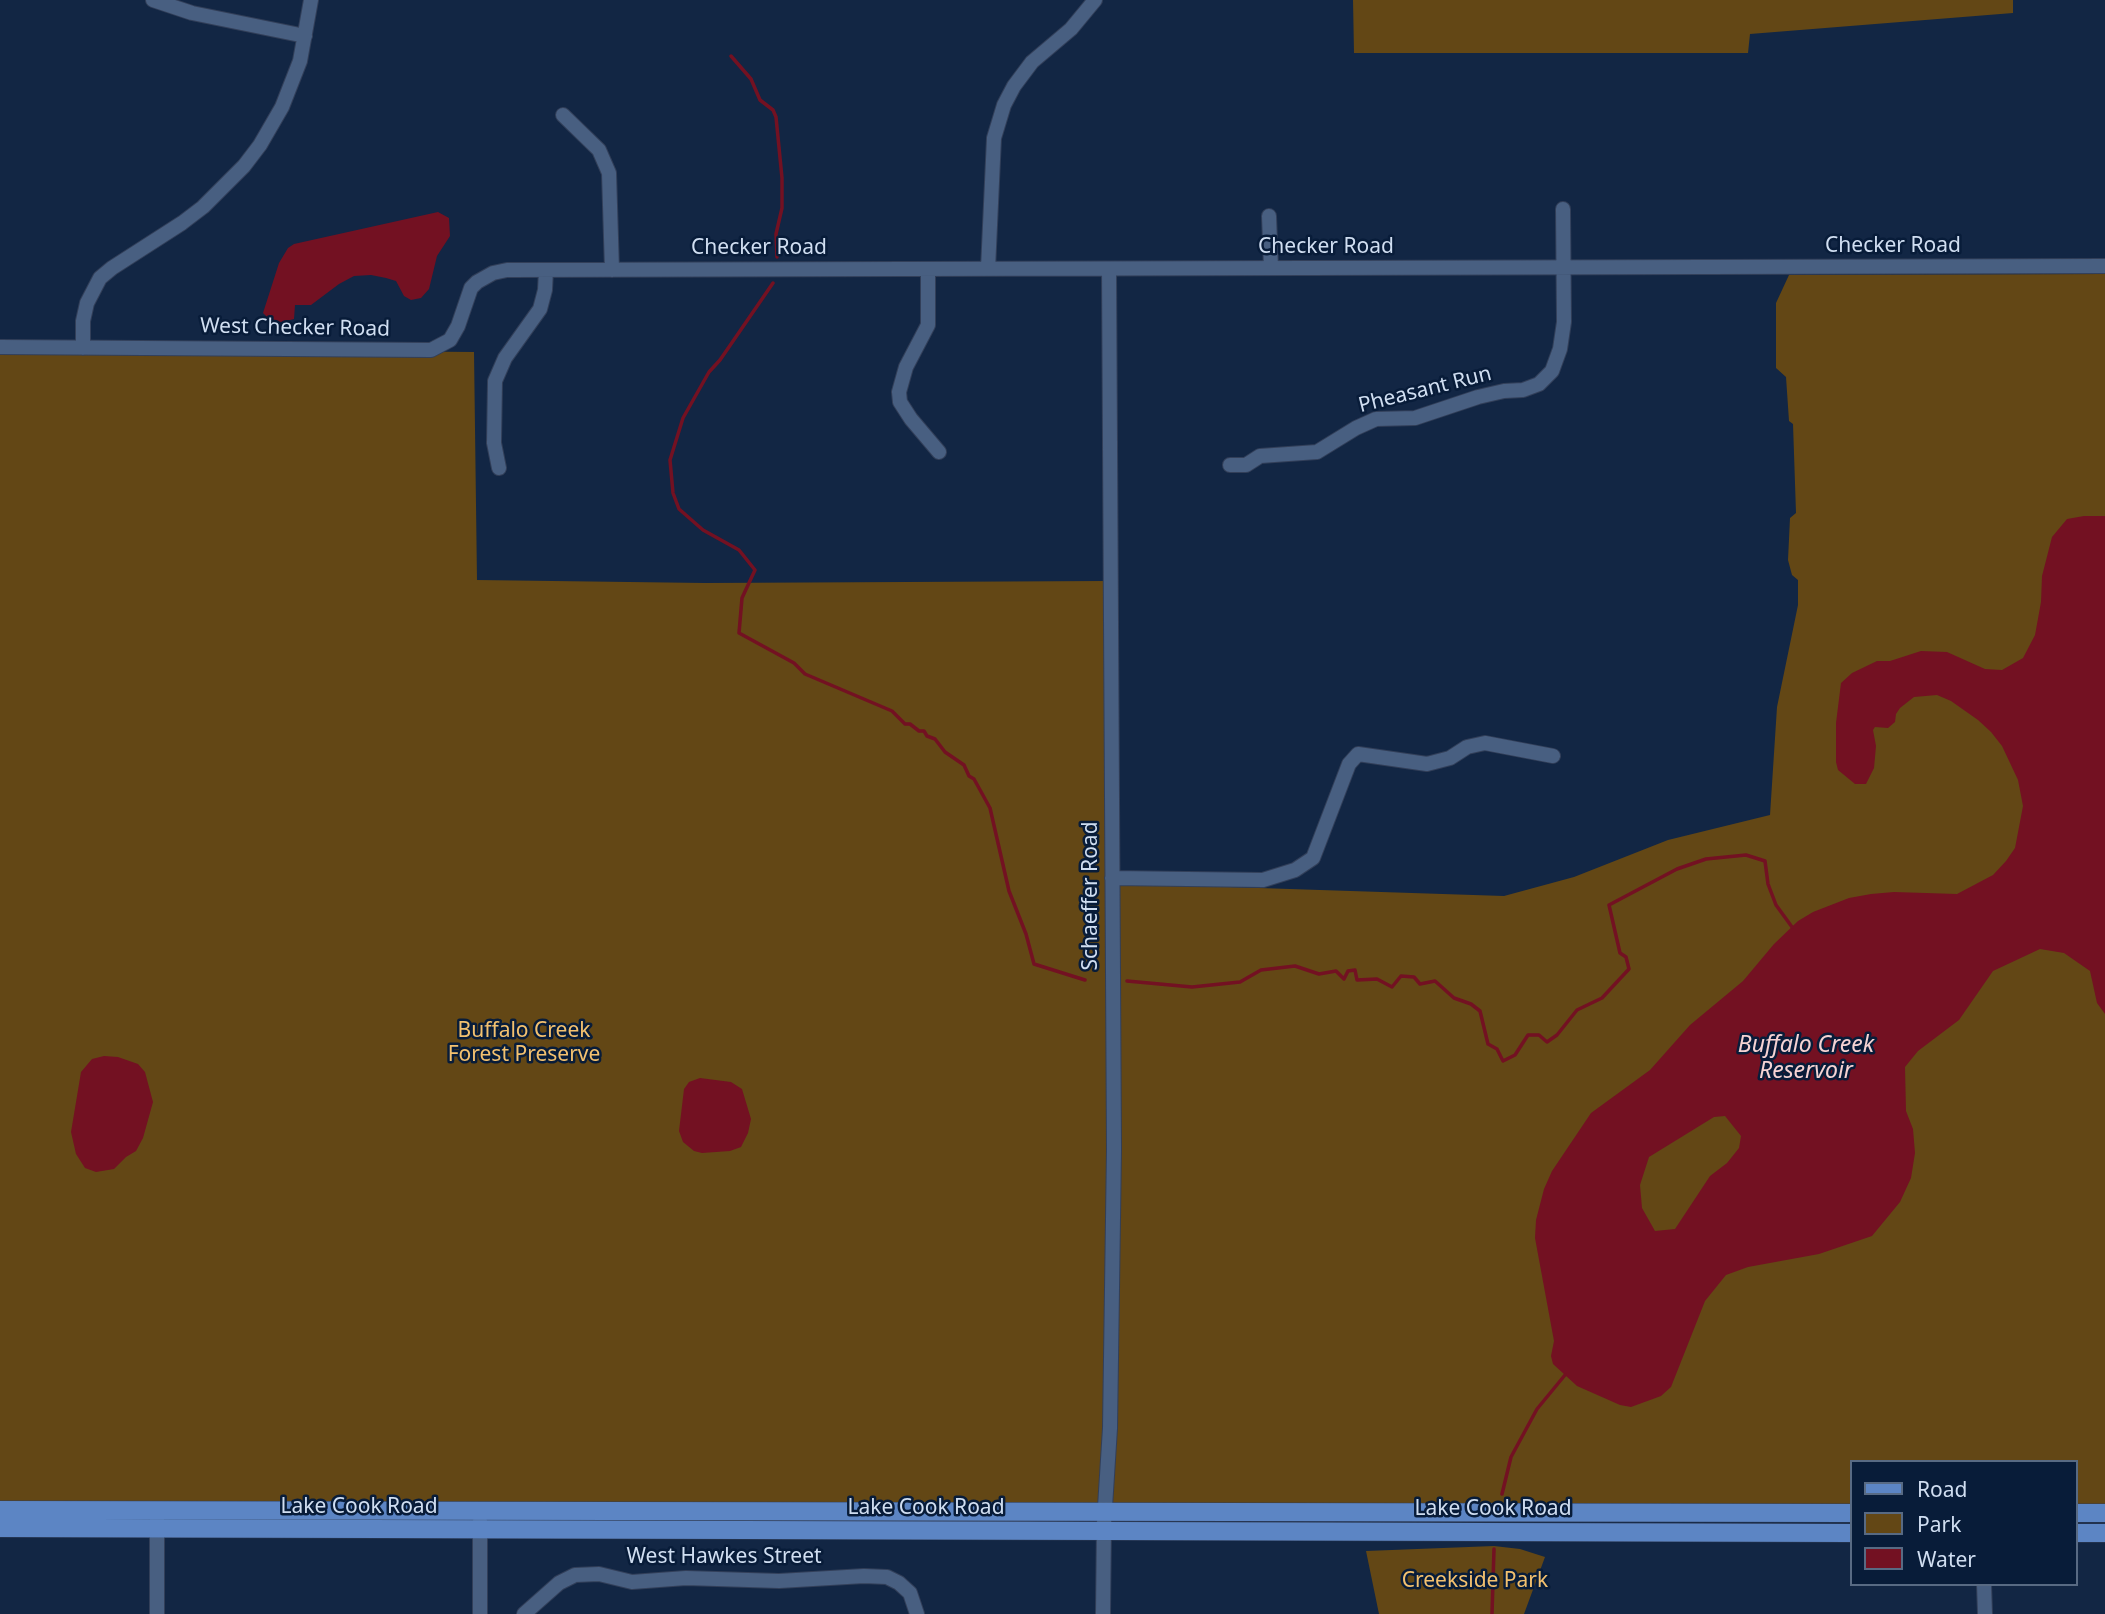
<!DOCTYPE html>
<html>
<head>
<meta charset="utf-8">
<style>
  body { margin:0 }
  #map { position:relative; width:2105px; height:1614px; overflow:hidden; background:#122644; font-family:"Noto Sans",sans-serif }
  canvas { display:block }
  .legend { position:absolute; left:1850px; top:1460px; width:228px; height:126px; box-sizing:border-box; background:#081c39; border:2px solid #586a83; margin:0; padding:9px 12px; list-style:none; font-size:21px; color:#d0def1 }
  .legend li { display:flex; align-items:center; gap:14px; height:35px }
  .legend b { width:35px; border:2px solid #586a83 }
</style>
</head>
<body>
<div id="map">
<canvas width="2105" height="1614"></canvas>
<ul class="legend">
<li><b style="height:9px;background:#5c85c4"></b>Road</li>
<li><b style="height:19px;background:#634715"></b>Park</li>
<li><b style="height:19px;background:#731122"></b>Water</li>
</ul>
</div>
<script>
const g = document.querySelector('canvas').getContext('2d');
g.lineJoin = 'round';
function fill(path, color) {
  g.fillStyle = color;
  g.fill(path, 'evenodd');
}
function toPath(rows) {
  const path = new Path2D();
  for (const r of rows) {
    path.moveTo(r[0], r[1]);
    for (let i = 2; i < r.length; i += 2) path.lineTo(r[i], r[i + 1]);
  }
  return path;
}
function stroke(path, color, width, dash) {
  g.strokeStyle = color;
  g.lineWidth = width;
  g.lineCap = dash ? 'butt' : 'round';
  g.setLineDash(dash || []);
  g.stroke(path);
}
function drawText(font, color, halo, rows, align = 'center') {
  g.font = font + ' "Noto Sans",sans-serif';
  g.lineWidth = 5;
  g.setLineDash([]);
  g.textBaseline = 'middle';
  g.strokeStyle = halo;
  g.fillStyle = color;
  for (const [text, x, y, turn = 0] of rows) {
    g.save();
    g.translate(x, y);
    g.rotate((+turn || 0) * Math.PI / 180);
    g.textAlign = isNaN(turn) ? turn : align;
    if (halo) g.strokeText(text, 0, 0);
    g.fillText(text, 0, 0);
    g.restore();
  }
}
const green = toPath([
  [1353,0,2013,0,2013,13,1750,34,1748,53,1354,53],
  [2105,274,2105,1506,2075,1506,2075,1462,1851,1462,1851,1506,507,1505,0,1501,0,348,474,352,477,580,705,583,1104,581,1106,883,1504,896,1574,877,1668,840,1770,815,1777,707,1798,605,1798,580,1792,575,1788,560,1790,518,1796,513,1793,424,1789,421,1786,377,1776,368,1776,303,1789,275],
  [1494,1546,1520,1549,1545,1557,1524,1614,1379,1614,1366,1551]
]);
const water = toPath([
  [438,212,449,218,450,236,437,256,429,289,421,298,411,300,404,296,396,281,386,278,371,275,354,276,339,284,311,305,295,305,294,319,282,322,271,321,263,313,279,263,288,248,294,244],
  [2084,516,2105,516,2105,1014,2097,1003,2090,971,2064,953,2040,949,1993,971,1959,1020,1918,1051,1905,1067,1906,1111,1913,1129,1915,1153,1911,1178,1900,1202,1872,1236,1819,1254,1748,1267,1726,1275,1705,1301,1671,1387,1661,1396,1631,1407,1620,1405,1577,1386,1553,1364,1551,1356,1554,1341,1535,1238,1536,1220,1544,1189,1552,1171,1591,1113,1650,1070,1690,1025,1743,981,1774,944,1798,921,1813,912,1849,898,1871,894,1894,892,1957,894,1993,875,2006,861,2015,848,2023,806,2018,780,2002,746,1991,732,1978,720,1951,701,1937,695,1914,697,1900,708,1896,714,1895,722,1888,728,1875,727,1873,730,1876,746,1874,768,1866,784,1855,784,1838,770,1836,762,1836,723,1841,683,1852,673,1877,661,1890,661,1921,651,1947,652,1985,669,2002,670,2023,658,2035,635,2041,602,2042,576,2052,537,2067,519],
  [1725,1116,1741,1136,1739,1148,1727,1163,1710,1176,1675,1229,1655,1231,1642,1208,1640,1185,1649,1157,1714,1117],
  [104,1056,118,1057,138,1064,145,1072,153,1102,143,1138,136,1151,126,1157,114,1169,96,1172,85,1168,76,1154,71,1132,81,1072,92,1059],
  [700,1078,731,1082,742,1089,751,1119,748,1133,741,1147,730,1151,702,1153,694,1151,683,1142,679,1131,684,1089,689,1082]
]);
const stream = toPath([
  [731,56,751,79,760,100,773,110,776,117,782,178,782,208,776,234,777,257],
  [773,283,720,360,709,372,683,418,670,460,673,493,679,509,703,530,739,550,755,570,742,598,739,633,794,663,805,674,892,711,905,724,910,724,919,731,924,731,927,736,935,739,945,752,964,765,969,776,974,779,990,808,1009,891,1026,934,1034,964,1085,980],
  [1127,981,1192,987,1240,982,1261,970,1295,966,1319,974,1336,971,1344,979,1348,971,1355,970,1357,980,1377,979,1392,987,1401,976,1414,977,1420,984,1435,981,1454,998,1471,1004,1480,1011,1488,1044,1497,1049,1503,1061,1515,1055,1528,1035,1539,1035,1547,1042,1557,1035,1577,1010,1602,998,1629,969,1626,957,1620,953,1609,905,1677,869,1706,859,1746,855,1765,861,1768,884,1776,905,1792,927],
  [1502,1494,1511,1457,1537,1409,1565,1375],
  [1492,1614,1494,1549]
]);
const minor = toPath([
  [153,0,192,13,305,36],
  [563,115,599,150,609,173,612,270],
  [1269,216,1271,268],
  [928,269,928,325,906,367,899,392,900,402,911,419,939,452],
  [988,269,994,138,1004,105,1014,86,1032,62,1071,29,1095,0],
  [0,347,431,350,450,340,458,326,471,288,477,282,493,273,507,270,2105,266],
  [83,348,83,321,87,303,100,278,112,268,182,223,203,207,244,166,260,145,282,107,300,61,311,0],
  [1230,465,1246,465,1260,456,1317,452,1356,428,1376,419,1415,418,1478,397,1504,391,1523,390,1539,384,1552,371,1560,349,1564,322,1563,209],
  [499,468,494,443,495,381,505,358,540,309,545,290,546,270],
  [1112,878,1263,880,1295,870,1313,858,1349,764,1358,754,1427,764,1450,758,1467,747,1485,743,1553,756],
  [480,1521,480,1614],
  [1984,1584,1985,1614],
  [157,1614,157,1511],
  [524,1614,559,1583,575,1575,599,1574,632,1582,686,1578,779,1581,864,1576,887,1577,899,1583,910,1593,917,1614],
  [1103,1614,1104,1523,1110,1428,1114,1149,1109,269]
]);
const major = toPath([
  [0,1510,1851,1513],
  [2075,1513,2105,1513],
  [0,1528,1851,1533],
  [2075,1533,2105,1533]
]);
const streetNames = [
  ["Checker Road",1893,246],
  ["Checker Road",1326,247],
  ["Checker Road",759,248],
  ["West Checker Road",295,328,1],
  ["Pheasant Run",1425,390,-14],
  ["Schaeffer Road",1091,896,-90],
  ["Lake Cook Road",359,1507],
  ["Lake Cook Road",926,1508],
  ["Lake Cook Road",1493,1509],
  ["West Hawkes Street",724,1557]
];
const parkNames = [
  ["Buffalo Creek",524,1031],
  ["Forest Preserve",524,1055],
  ["Creekside Park",1475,1581]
];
const waterNames = [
  ["Buffalo Creek",1806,1045],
  ["Reservoir",1806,1071]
];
fill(green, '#634715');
fill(water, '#731122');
stroke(stream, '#731122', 3.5);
stroke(minor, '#323f59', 16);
stroke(major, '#323f59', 19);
stroke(minor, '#485f81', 14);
stroke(major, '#5c85c4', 18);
drawText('21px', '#d0def1', '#081c39', streetNames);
drawText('21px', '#f3c16f', '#081c39', parkNames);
drawText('italic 23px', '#f6d3d3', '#081c39', waterNames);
</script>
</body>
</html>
